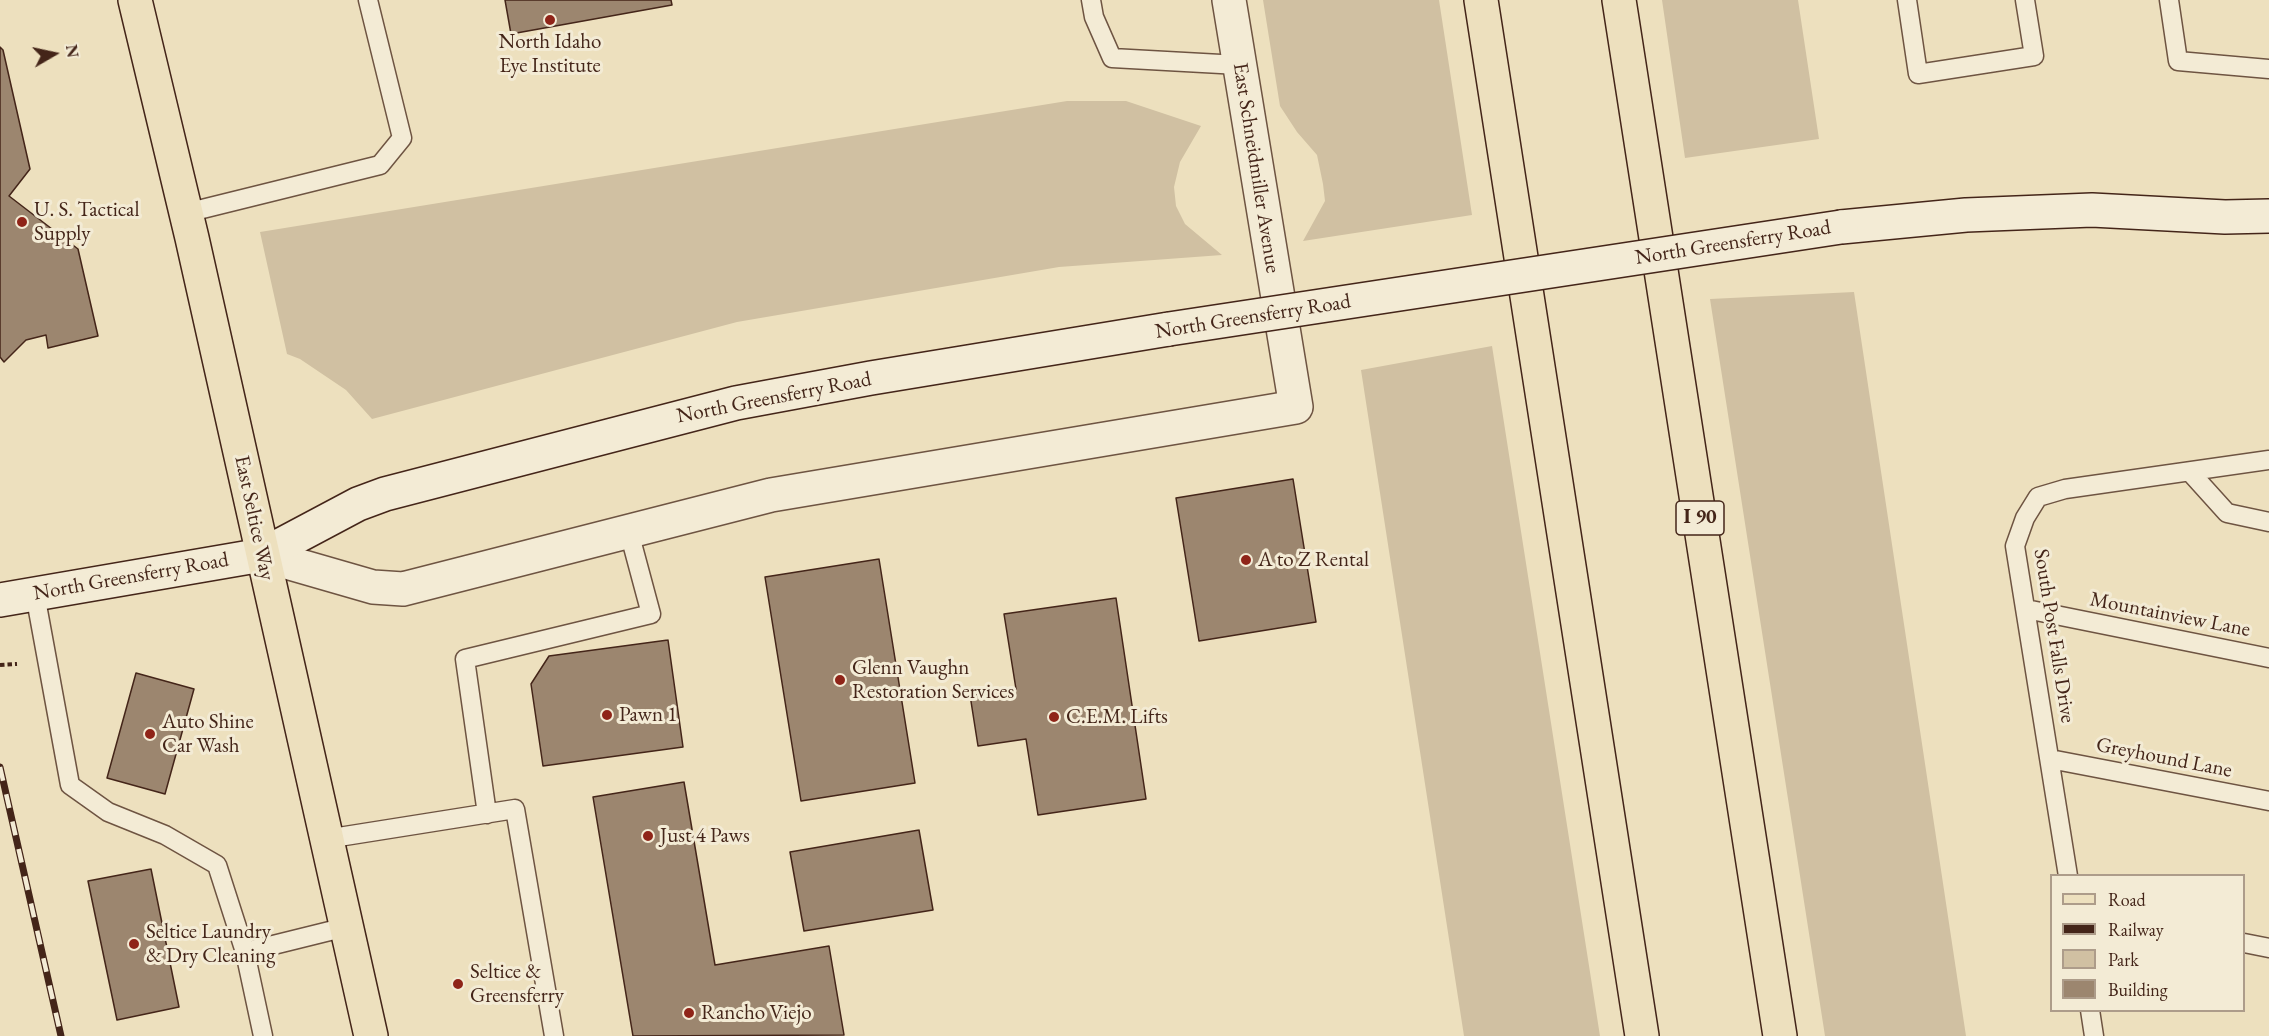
<!DOCTYPE html>
<html>
<head>
<meta charset="utf-8">
<style>
  body { margin:0 }
  #map { position:relative; width:2269px; height:1036px; overflow:hidden; background:#ede0be; font-family:"EB Garamond",serif }
  canvas { display:block }
  .legend { position:absolute; left:2050px; top:874px; width:195px; height:138px; box-sizing:border-box; background:#f3ebd5; border:2px solid #ad9c8a; margin:0; padding:8px 10px; list-style:none; font-size:18px; color:#442519 }
  .legend li { display:flex; align-items:center; gap:12px; height:30px }
  .legend b { width:30px; border:2px solid #ad9c8a }
  .north { position:absolute; left:24px; top:24px; width:60px; height:60px; -webkit-text-stroke:4px #f3ebd5; paint-order:stroke; rotate:81deg; font-size:16px; font-weight:700; line-height:24px; text-align:center; color:#442519 }
  .north::after { content:''; display:block; margin:auto; width:21px; height:27px; background:#442519; clip-path:polygon(50% 0,100% 100%,50% 72%,0 100%) }
</style>
</head>
<body>
<div id="map">
<canvas width="2269" height="1036"></canvas>
<ul class="legend">
<li><b style="height:8px;background:#ede0be"></b>Road</li>
<li><b style="height:8px;background:#442519"></b>Railway</li>
<li><b style="height:16px;background:#d0c0a2"></b>Park</li>
<li><b style="height:16px;background:#9c866f"></b>Building</li>
</ul>
<div class="north">N</div>
</div>
<script>
const g = document.querySelector('canvas').getContext('2d');
g.lineJoin = 'round';
function fill(path, color) {
  g.fillStyle = color;
  g.fill(path, 'evenodd');
}
function toPath(rows) {
  const path = new Path2D();
  for (const r of rows) {
    path.moveTo(r[0], r[1]);
    for (let i = 2; i < r.length; i += 2) path.lineTo(r[i], r[i + 1]);
  }
  return path;
}
function stroke(path, color, width, dash) {
  g.strokeStyle = color;
  g.lineWidth = width;
  g.lineCap = dash ? 'butt' : 'round';
  g.setLineDash(dash || []);
  g.stroke(path);
}
function drawText(font, color, halo, rows, align = 'center') {
  g.font = font + ' "EB Garamond",serif';
  g.lineWidth = 6;
  g.setLineDash([]);
  g.textBaseline = 'middle';
  g.strokeStyle = halo;
  g.fillStyle = color;
  for (const [text, x, y, turn = 0] of rows) {
    g.save();
    g.translate(x, y);
    g.rotate((+turn || 0) * Math.PI / 180);
    g.textAlign = isNaN(turn) ? turn : align;
    if (halo) g.strokeText(text, 0, 0);
    g.fillText(text, 0, 0);
    g.restore();
  }
}
const green = toPath([
  [1263,0,1439,0,1472,215,1303,241,1325,201,1323,184,1317,155,1297,132,1280,106],
  [1662,0,1798,0,1819,139,1685,158],
  [1067,101,1126,101,1201,126,1180,162,1174,187,1176,206,1185,224,1222,255,1059,267,737,322,372,419,346,390,300,359,287,354,260,232],
  [1854,292,1966,1036,1825,1036,1710,299],
  [1492,346,1600,1036,1464,1036,1361,370]
]);
const building = toPath([
  [505,0,671,0,672,5,511,34,505,0],
  [0,47,3,50,30,169,9,196,78,249,98,336,48,348,46,335,26,340,4,362,0,357,0,47],
  [1293,479,1316,622,1199,641,1176,498,1293,479],
  [879,559,915,783,801,801,765,577,879,559],
  [1116,598,1146,799,1038,815,1026,739,978,746,970,695,1016,689,1004,614,1116,598],
  [668,640,683,747,543,766,531,684,549,656,668,640],
  [136,673,194,689,165,794,107,778,136,673],
  [684,782,715,965,829,946,844,1035,633,1036,593,797,684,782],
  [919,830,933,910,804,931,790,852,919,830],
  [151,869,179,1007,117,1020,88,881,151,869]
]);
const path = toPath([
  [0,665,17,664]
]);
const lane = toPath([
  [1091,0,1094,17,1112,58,1239,65],
  [1907,0,1918,74,2034,56,2025,0],
  [2169,0,2178,61,2269,69],
  [186,213,380,165,402,138,368,0],
  [2190,472,2227,513,2269,522],
  [35,594,70,785,108,812,165,835,217,865,245,952,346,927],
  [2026,609,2269,658],
  [2050,759,2269,801],
  [487,814,465,659,651,614,629,532],
  [326,839,515,809,554,1036],
  [2068,876,2015,546,2025,518,2038,497,2065,489,2269,460],
  [2244,943,2269,948],
  [245,952,263,1036],
  [2090,1010,2094,1036]
]);
const street = toPath([
  [262,555,373,587,403,589,771,495,1296,407,1229,0]
]);
const secondary = toPath([
  [1841,227,1966,215,2092,210,2225,217,2269,216],
  [0,600,262,555,358,504,385,494,736,403,871,378,1169,329]
]);
const primary = toPath([
  [135,0,192,238,371,1036]
]);
const highway = toPath([
  [1481,0,1642,1036],
  [1619,0,1780,1036]
]);
const rail = toPath([
  [0,767,61,1036]
]);
const secondaryBridge = toPath([
  [1169,329,1841,227]
]);
const markers = [
  [550,20,6,"#8f2418"],
  [22,222,6,"#8f2418"],
  [1246,560,6,"#8f2418"],
  [840,680,6,"#8f2418"],
  [607,715,6,"#8f2418"],
  [1054,717,6,"#8f2418"],
  [150,734,6,"#8f2418"],
  [648,836,6,"#8f2418"],
  [134,944,6,"#8f2418"],
  [458,984,6,"#8f2418"],
  [689,1013,6,"#8f2418"]
];
const shields = [
  [1700,518,48]
];
const shieldNames = [
  ["I 90",1700,518]
];
const poiNames = [
  ["North Idaho",550,42,"center"],
  ["Eye Institute",550,66,"center"],
  ["U. S. Tactical",34,210],
  ["Supply",34,234],
  ["A to Z Rental",1258,560],
  ["Glenn Vaughn",852,668],
  ["Restoration Services",852,692],
  ["Pawn 1",619,715],
  ["C.E.M. Lifts",1066,717],
  ["Auto Shine",162,722],
  ["Car Wash",162,746],
  ["Just 4 Paws",660,836],
  ["Seltice Laundry",146,932],
  ["& Dry Cleaning",146,956],
  ["Seltice &",470,972],
  ["Greensferry",470,996],
  ["Rancho Viejo",701,1013]
];
const streetNames = [
  ["East Schneidmiller Avenue",1256,168,81],
  ["North Greensferry Road",1733,243,-9],
  ["North Greensferry Road",1253,317,-9],
  ["North Greensferry Road",774,398,-11],
  ["East Seltice Way",254,518,78],
  ["North Greensferry Road",131,577,-10],
  ["Mountainview Lane",2170,615,11],
  ["South Post Falls Drive",2054,636,81],
  ["Greyhound Lane",2164,758,11]
];
fill(green, '#d0c0a2');
fill(building, '#9c866f');
stroke(building, '#442519', 1.5);
stroke(lane, '#6e5442', 21);
stroke(street, '#6e5442', 36);
stroke(secondary, '#442519', 36);
stroke(primary, '#442519', 36);
stroke(highway, '#442519', 36);
stroke(path, '#442519', 4, [4.5, 3]);
stroke(lane, '#f3ebd5', 18);
stroke(street, '#f3ebd5', 33);
stroke(secondary, '#f3ebd5', 33);
stroke(primary, '#ede0be', 33);
stroke(highway, '#ede0be', 33);
stroke(rail, '#442519', 7);
stroke(rail, '#f3ebd5', 4.5, [14]);
stroke(secondaryBridge, '#442519', 36, []);
stroke(secondaryBridge, '#f3ebd5', 33);
for (const [x, y, r, color] of markers) {
  const dot = new Path2D();
  dot.arc(x, y, r, 0, 2 * Math.PI);
  g.fillStyle = color;
  g.fill(dot);
  stroke(dot, '#f3ebd5', 2);
}
for (const [x, y, w] of shields) {
  const box = new Path2D();
  box.roundRect(x - w / 2, y - 17, w, 34, 4.5);
  g.fillStyle = '#f3ebd5';
  g.fill(box);
  stroke(box, '#442519', 1.5);
}
drawText('bold 20px', '#442519', null, shieldNames);
drawText('21px', '#442519', '#f3ebd5', poiNames, 'left');
drawText('21px', '#442519', '#f3ebd5', streetNames);
</script>
</body>
</html>
